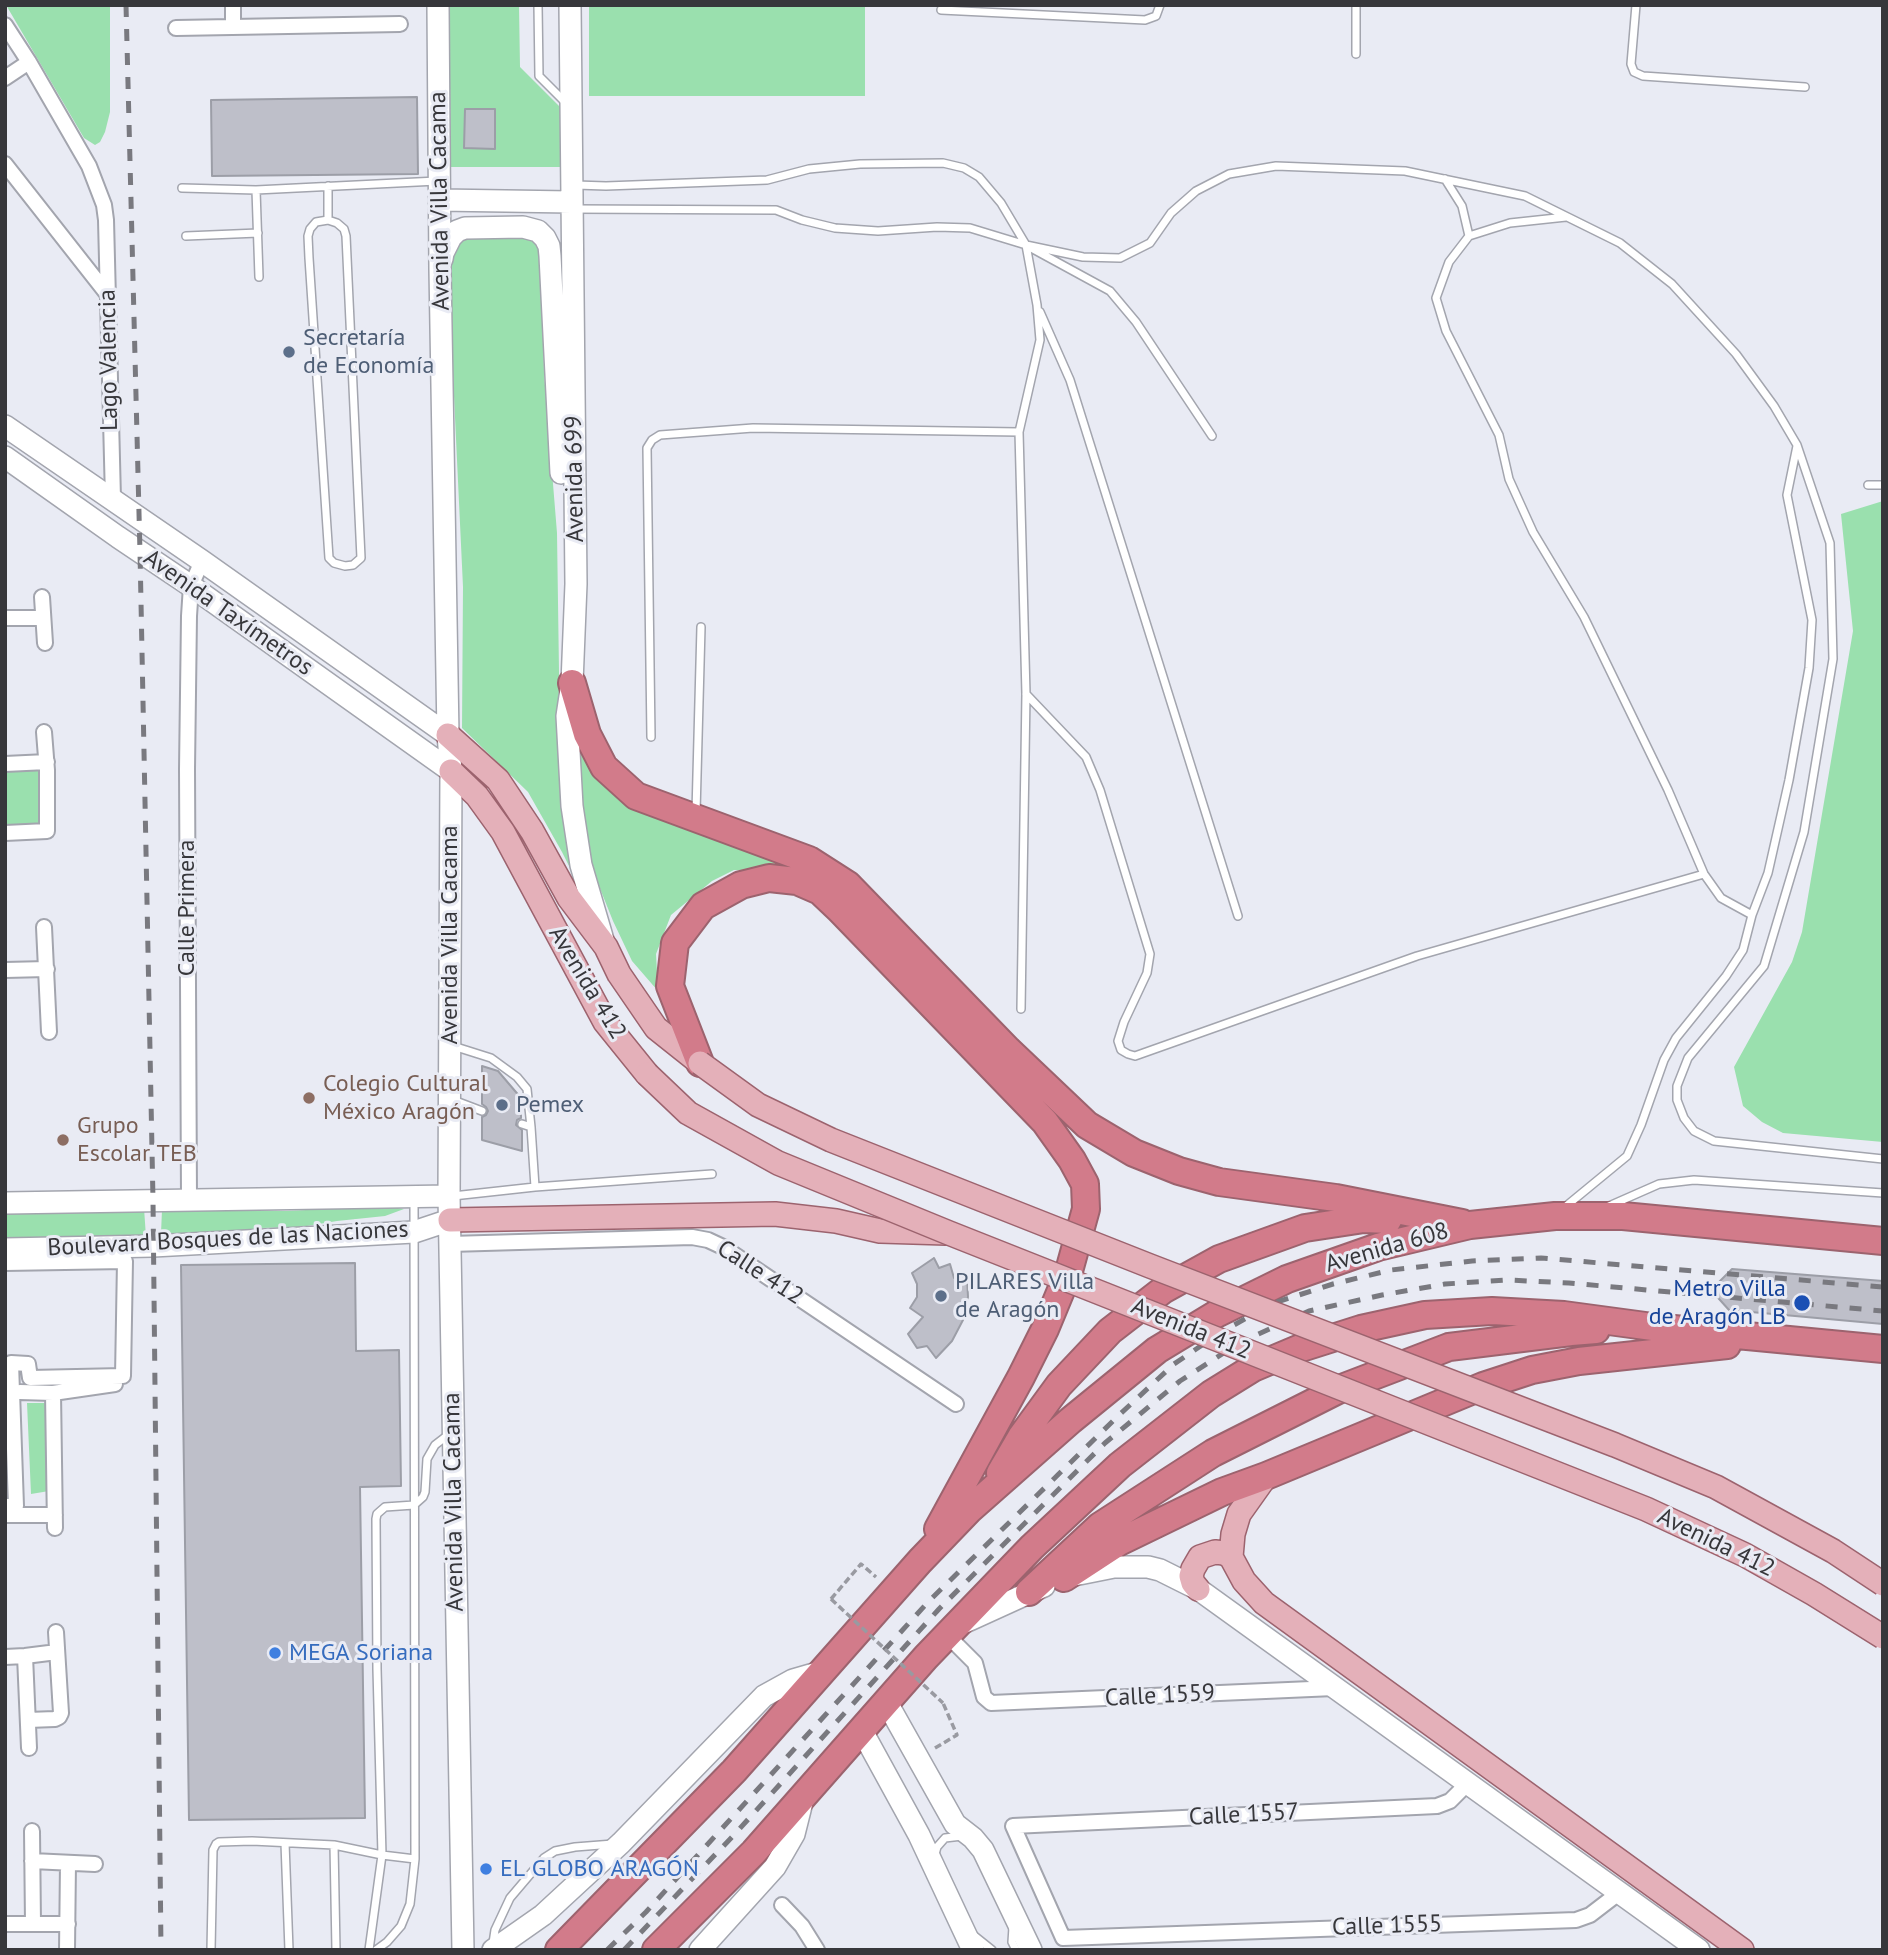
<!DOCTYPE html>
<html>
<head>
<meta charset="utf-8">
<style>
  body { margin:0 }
  #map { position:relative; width:1888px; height:1955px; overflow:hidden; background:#e9ebf4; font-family:"PT Sans",sans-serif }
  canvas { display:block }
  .frame { position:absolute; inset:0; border:7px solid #37373b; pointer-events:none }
</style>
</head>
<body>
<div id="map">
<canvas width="1888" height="1955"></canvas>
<div class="frame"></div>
</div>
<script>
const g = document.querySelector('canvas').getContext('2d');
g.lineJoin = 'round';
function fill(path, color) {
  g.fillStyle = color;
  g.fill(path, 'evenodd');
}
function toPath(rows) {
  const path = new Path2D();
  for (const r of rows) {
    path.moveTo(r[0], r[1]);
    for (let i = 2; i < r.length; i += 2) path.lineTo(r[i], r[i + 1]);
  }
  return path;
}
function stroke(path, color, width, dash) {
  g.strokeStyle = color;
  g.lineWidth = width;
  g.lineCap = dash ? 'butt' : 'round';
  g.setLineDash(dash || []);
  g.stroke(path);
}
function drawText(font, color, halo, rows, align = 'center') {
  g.font = font + ' "PT Sans",sans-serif';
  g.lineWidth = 6;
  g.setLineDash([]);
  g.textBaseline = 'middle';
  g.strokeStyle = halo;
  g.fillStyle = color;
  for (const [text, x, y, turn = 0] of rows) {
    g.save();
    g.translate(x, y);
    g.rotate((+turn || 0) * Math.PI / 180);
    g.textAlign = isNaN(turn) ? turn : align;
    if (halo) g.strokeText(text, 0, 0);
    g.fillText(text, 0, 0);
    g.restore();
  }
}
const green = toPath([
  [6,5,110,5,110,112,105,132,100,142,95,145,84,138],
  [449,5,519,5,520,67,565,112,566,167,451,167],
  [589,5,865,5,865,96,589,96],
  [462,232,534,238,542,254,544,373,557,533,560,741,579,886,562,852,528,792,462,728,463,587,447,248],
  [1883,501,1883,1142,1783,1133,1762,1122,1743,1106,1734,1067,1792,962,1802,932,1853,631,1841,514],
  [578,742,590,764,823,882,781,872,734,870,712,881,671,915,656,954,658,991,632,961,613,921,589,861,579,793],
  [45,766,46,827,5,828,5,767],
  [385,1206,404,1209,385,1216,337,1221,301,1227,260,1228,215,1234,161,1233,162,1210,286,1211],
  [144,1208,146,1237,5,1240,5,1212],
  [27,1403,46,1403,49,1491,31,1494]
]);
const building = toPath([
  [417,97,418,174,212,176,211,100,417,97],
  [465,109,495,109,495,149,464,148,465,109],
  [482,1066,498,1071,521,1098,521,1118,517,1120,516,1125,522,1130,522,1151,482,1140,482,1117,486,1115,488,1111,486,1107,482,1104,482,1066],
  [934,1258,939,1268,950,1264,954,1278,967,1277,968,1297,963,1320,952,1341,936,1358,927,1346,917,1348,908,1334,923,1317,910,1308,917,1297,917,1284,912,1273,934,1258],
  [355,1263,356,1351,399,1350,401,1486,360,1487,365,1818,189,1820,181,1265,355,1263],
  [1732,1269,1883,1281,1883,1324,1729,1310,1711,1290,1732,1269]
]);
const path = toPath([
  [831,1599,861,1564,876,1577],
  [935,1748,957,1735,943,1703]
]);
const lane = toPath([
  [538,5,539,76,566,103],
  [1356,5,1356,54],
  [1636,5,1631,64,1634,72,1643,76,1805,87],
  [941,10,1145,20,1156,16,1160,5],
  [1445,179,1462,206,1469,236],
  [576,185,606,186,767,180,809,169,860,164,943,163,964,168,979,177,1001,203,1026,245,1037,305,1040,340,1019,432,1026,694,1021,1009],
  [182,188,256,190,437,181],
  [256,190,259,277],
  [574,209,776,210,802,220,835,228,878,231,937,227,970,228,1026,245,1083,257,1120,258,1150,243,1171,213,1196,191,1229,174,1276,166,1405,171,1525,196,1620,243,1672,284,1736,354,1774,406,1797,445,1830,543,1833,659,1804,832,1764,966,1688,1058,1677,1086,1677,1100,1684,1118,1694,1131,1714,1141,1883,1159],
  [1566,217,1510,223,1469,236,1449,262,1436,298,1446,331,1499,435,1509,479,1533,532,1584,617,1668,790,1704,874,1721,898,1752,915],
  [328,220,337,223,344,229,346,236,361,558,353,565,345,566,334,563,329,558,309,258,308,236,310,229,316,222,328,220],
  [328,220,328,186],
  [186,236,258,233],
  [1033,249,1110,291,1136,322,1212,436],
  [1040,312,1070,380,1238,916],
  [1868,485,1883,485],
  [1026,694,1086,757,1100,790,1150,954,1147,973,1124,1022,1118,1041,1121,1050,1128,1054,1135,1056,1417,956,1704,874],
  [651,737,647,448,652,440,660,435,753,428,1019,432],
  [696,812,701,627],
  [453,1046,491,1058,517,1077,527,1089,531,1127],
  [453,1100,482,1111],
  [535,1187,712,1174],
  [453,1196,535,1187,531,1127,522,1124],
  [1609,1206,1659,1184,1694,1180,1883,1193],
  [1565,1207,1627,1156,1641,1125,1664,1060,1676,1038,1726,976,1743,950,1752,915,1768,873,1789,780,1809,668,1812,620,1787,495,1797,446],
  [285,1843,289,1950],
  [334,1845,336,1950],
  [935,1854,937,1847,945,1838,962,1836],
  [1013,1927,1012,1942,1016,1950],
  [972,1934,992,1950],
  [493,1943,495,1930,510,1898,544,1858,555,1851,575,1847,613,1844],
  [211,1950,213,1850,216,1844,219,1842,252,1841,334,1845,382,1855,415,1859],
  [369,1950,382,1855,377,1669,376,1519,377,1514,385,1507,414,1505,423,1497,425,1492,427,1459,435,1445,448,1435],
  [376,1950,387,1942,401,1926,410,1904,415,1859,414,1197]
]);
const street = toPath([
  [233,5,233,27],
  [5,25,29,62,89,166,104,205,106,220,113,499],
  [176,28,400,24],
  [5,78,29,62],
  [5,164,108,295],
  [42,597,45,643],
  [5,618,43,618],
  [5,764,47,762],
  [5,833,47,831,47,770,44,732],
  [44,927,49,1032],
  [5,970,47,969],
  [189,1199,187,769,189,616,191,586,202,561],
  [450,1244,692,1237,708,1240,723,1247,956,1404],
  [5,1263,125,1261,123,1376,30,1378,28,1364,11,1363,16,1506,5,1506],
  [20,1392,53,1393,115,1384],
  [53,1393,55,1528],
  [5,1515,55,1515],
  [947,1635,975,1663,984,1697,991,1703,1334,1688],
  [25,1656,29,1748],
  [5,1657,25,1656,57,1652],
  [28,1720,55,1719,59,1717,61,1713,56,1632],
  [1467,1784,1450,1801,1437,1806,1013,1826,1063,1938,1576,1920,1590,1915,1620,1892],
  [32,1831,33,1924],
  [32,1861,95,1864],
  [782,1905,802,1926,817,1950],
  [5,1924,68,1924],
  [67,1950,68,1863]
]);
const secondary = toPath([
  [438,5,440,269,448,735,451,771,449,1196,463,1950],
  [570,5,576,584,572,683,567,716,572,806,581,865,603,940],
  [440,200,571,202],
  [442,259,443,253,451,237,457,231,465,228,523,227,538,231,545,238,549,246,550,256,561,473],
  [5,426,202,561,448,735],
  [5,457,118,537,191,586,451,771],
  [5,1203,449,1196],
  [5,1249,153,1246,414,1232,450,1220],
  [1074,1575,1114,1567,1148,1567,1160,1570,1198,1589,1699,1950],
  [965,1622,1044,1586],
  [887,1703,955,1824,973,1838,983,1850,1031,1950],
  [862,1731,919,1835,973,1950],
  [493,1950,543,1915,621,1843,764,1696,793,1680,824,1671],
  [700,1950,775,1867,794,1834,803,1798]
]);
const primary = toPath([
  [448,735,498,780,532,831,569,898,606,947,619,974,656,1028,700,1063],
  [451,771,477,796,503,832,605,1022,647,1074],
  [450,1220,775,1214,836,1221,880,1231,946,1233],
  [1266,1476,1239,1514,1233,1534,1231,1557,1244,1581,1264,1603,1742,1950],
  [1198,1589,1193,1583,1191,1576,1193,1569,1200,1557,1215,1552,1224,1553,1231,1557]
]);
const highway = toPath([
  [572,683,587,734,604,767,636,796,809,860,848,885,1008,1050,1087,1125,1134,1153,1179,1171,1219,1182,1336,1198,1462,1223],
  [700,1063,670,986,675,943,703,906,741,885,769,878,797,881,820,891,839,909,1045,1122,1072,1160,1085,1184,1086,1209,1069,1271,1045,1329,1021,1377,938,1529],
  [1000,1473,1021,1437,1059,1385,1110,1331,1163,1290,1219,1259,1305,1228,1364,1219,1388,1220],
  [1064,1578,1119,1542,1222,1492,1266,1476,1483,1386,1532,1370,1579,1361,1727,1345],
  [1029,1592,1100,1526,1213,1453,1342,1388,1449,1347,1571,1332,1596,1330],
  [559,1950,734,1771,920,1561,969,1510,1071,1420,1157,1350,1218,1313,1287,1279,1378,1247,1470,1225,1555,1216,1623,1216,1883,1241],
  [656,1950,754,1852,926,1657,1032,1547,1120,1465,1211,1394,1253,1368,1298,1349,1361,1329,1425,1315,1492,1311,1564,1315,1653,1327,1883,1349]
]);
const rail = toPath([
  [126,5,140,552,153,1200,161,1950],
  [607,1950,646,1912,929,1601,1117,1417,1174,1364,1223,1331,1274,1303,1333,1284,1391,1270,1472,1261,1541,1258,1883,1287],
  [624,1950,733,1836,939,1609,1105,1443,1180,1381,1241,1342,1309,1311,1382,1295,1445,1284,1508,1280,1569,1283,1883,1311]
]);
const pathBridge = toPath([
  [831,1599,943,1703]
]);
const primaryBridge = toPath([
  [700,1063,758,1105,831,1140,1150,1266,1615,1445,1716,1487,1833,1551,1883,1584],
  [647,1074,688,1113,778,1163,949,1233,1646,1509,1745,1555,1814,1594,1883,1637]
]);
const markers = [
  [289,352,7,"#5c6f8a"],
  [309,1098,7,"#8d6e63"],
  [502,1105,7,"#5c6f8a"],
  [63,1140,7,"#8d6e63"],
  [941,1296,7,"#5c6f8a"],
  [1802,1303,9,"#1a4fb4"],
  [275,1653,7,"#3f7fe0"],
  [486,1869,7,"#3f7fe0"]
];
const streetNames = [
  ["Avenida Villa Cacama",440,201,-91],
  ["Lago Valencia",109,360,-91],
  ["Avenida 699",575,479,-91],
  ["Avenida Taxímetros",228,613,35],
  ["Calle Primera",187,908,-90],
  ["Avenida Villa Cacama",450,935,-90],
  ["Avenida 412",587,983,59],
  ["Boulevard Bosques de las Naciones",228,1239,-3],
  ["Avenida 608",1387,1248,-16],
  ["Calle 412",760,1273,33],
  ["Avenida 412",1191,1329,22],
  ["Avenida Villa Cacama",454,1502,-91],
  ["Avenida 412",1716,1543,26],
  ["Calle 1559",1160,1696,-3],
  ["Calle 1557",1244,1815,-3],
  ["Calle 1555",1387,1926,-2]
];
const serviceNames = [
  ["Secretaría",303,338],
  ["de Economía",303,366],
  ["Pemex",516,1105],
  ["PILARES Villa",955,1282],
  ["de Aragón",955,1310]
];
const educationNames = [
  ["Colegio Cultural",323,1084],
  ["México Aragón",323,1112],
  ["Grupo",77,1126],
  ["Escolar TEB",77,1154]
];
const transitNames = [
  ["Metro Villa",1786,1289],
  ["de Aragón LB",1786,1317]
];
const shopNames = [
  ["MEGA Soriana",289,1653],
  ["EL GLOBO ARAGÓN",500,1869]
];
fill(green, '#9ae0ae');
fill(building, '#bebfc9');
stroke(building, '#9c9ea7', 2);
stroke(lane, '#a3a5ae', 10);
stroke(street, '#a3a5ae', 18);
stroke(secondary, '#a3a5ae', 24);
stroke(primary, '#9c636e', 26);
stroke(highway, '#9c636e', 30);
stroke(path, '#999aa1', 3.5, [7, 3.5]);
stroke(lane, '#fff', 7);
stroke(street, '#fff', 14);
stroke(secondary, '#fff', 21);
stroke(primary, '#e4b0b9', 23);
stroke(highway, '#d27b8a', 26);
stroke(rail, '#79797f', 5, [12, 12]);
stroke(primaryBridge, '#9c636e', 26, []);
stroke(pathBridge, '#999aa1', 3.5, [7, 3.5]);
stroke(primaryBridge, '#e4b0b9', 23);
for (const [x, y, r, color] of markers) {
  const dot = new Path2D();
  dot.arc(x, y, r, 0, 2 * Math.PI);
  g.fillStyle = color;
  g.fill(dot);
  stroke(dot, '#e9ebf4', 2.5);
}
drawText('24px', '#37373b', '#e9ebf4', streetNames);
drawText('24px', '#4e5e75', '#e9ebf4', serviceNames, 'left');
drawText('24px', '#785e54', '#e9ebf4', educationNames, 'left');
drawText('24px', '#164399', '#e9ebf4', transitNames, 'right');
drawText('24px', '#366cbe', '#e9ebf4', shopNames, 'left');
</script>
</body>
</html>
